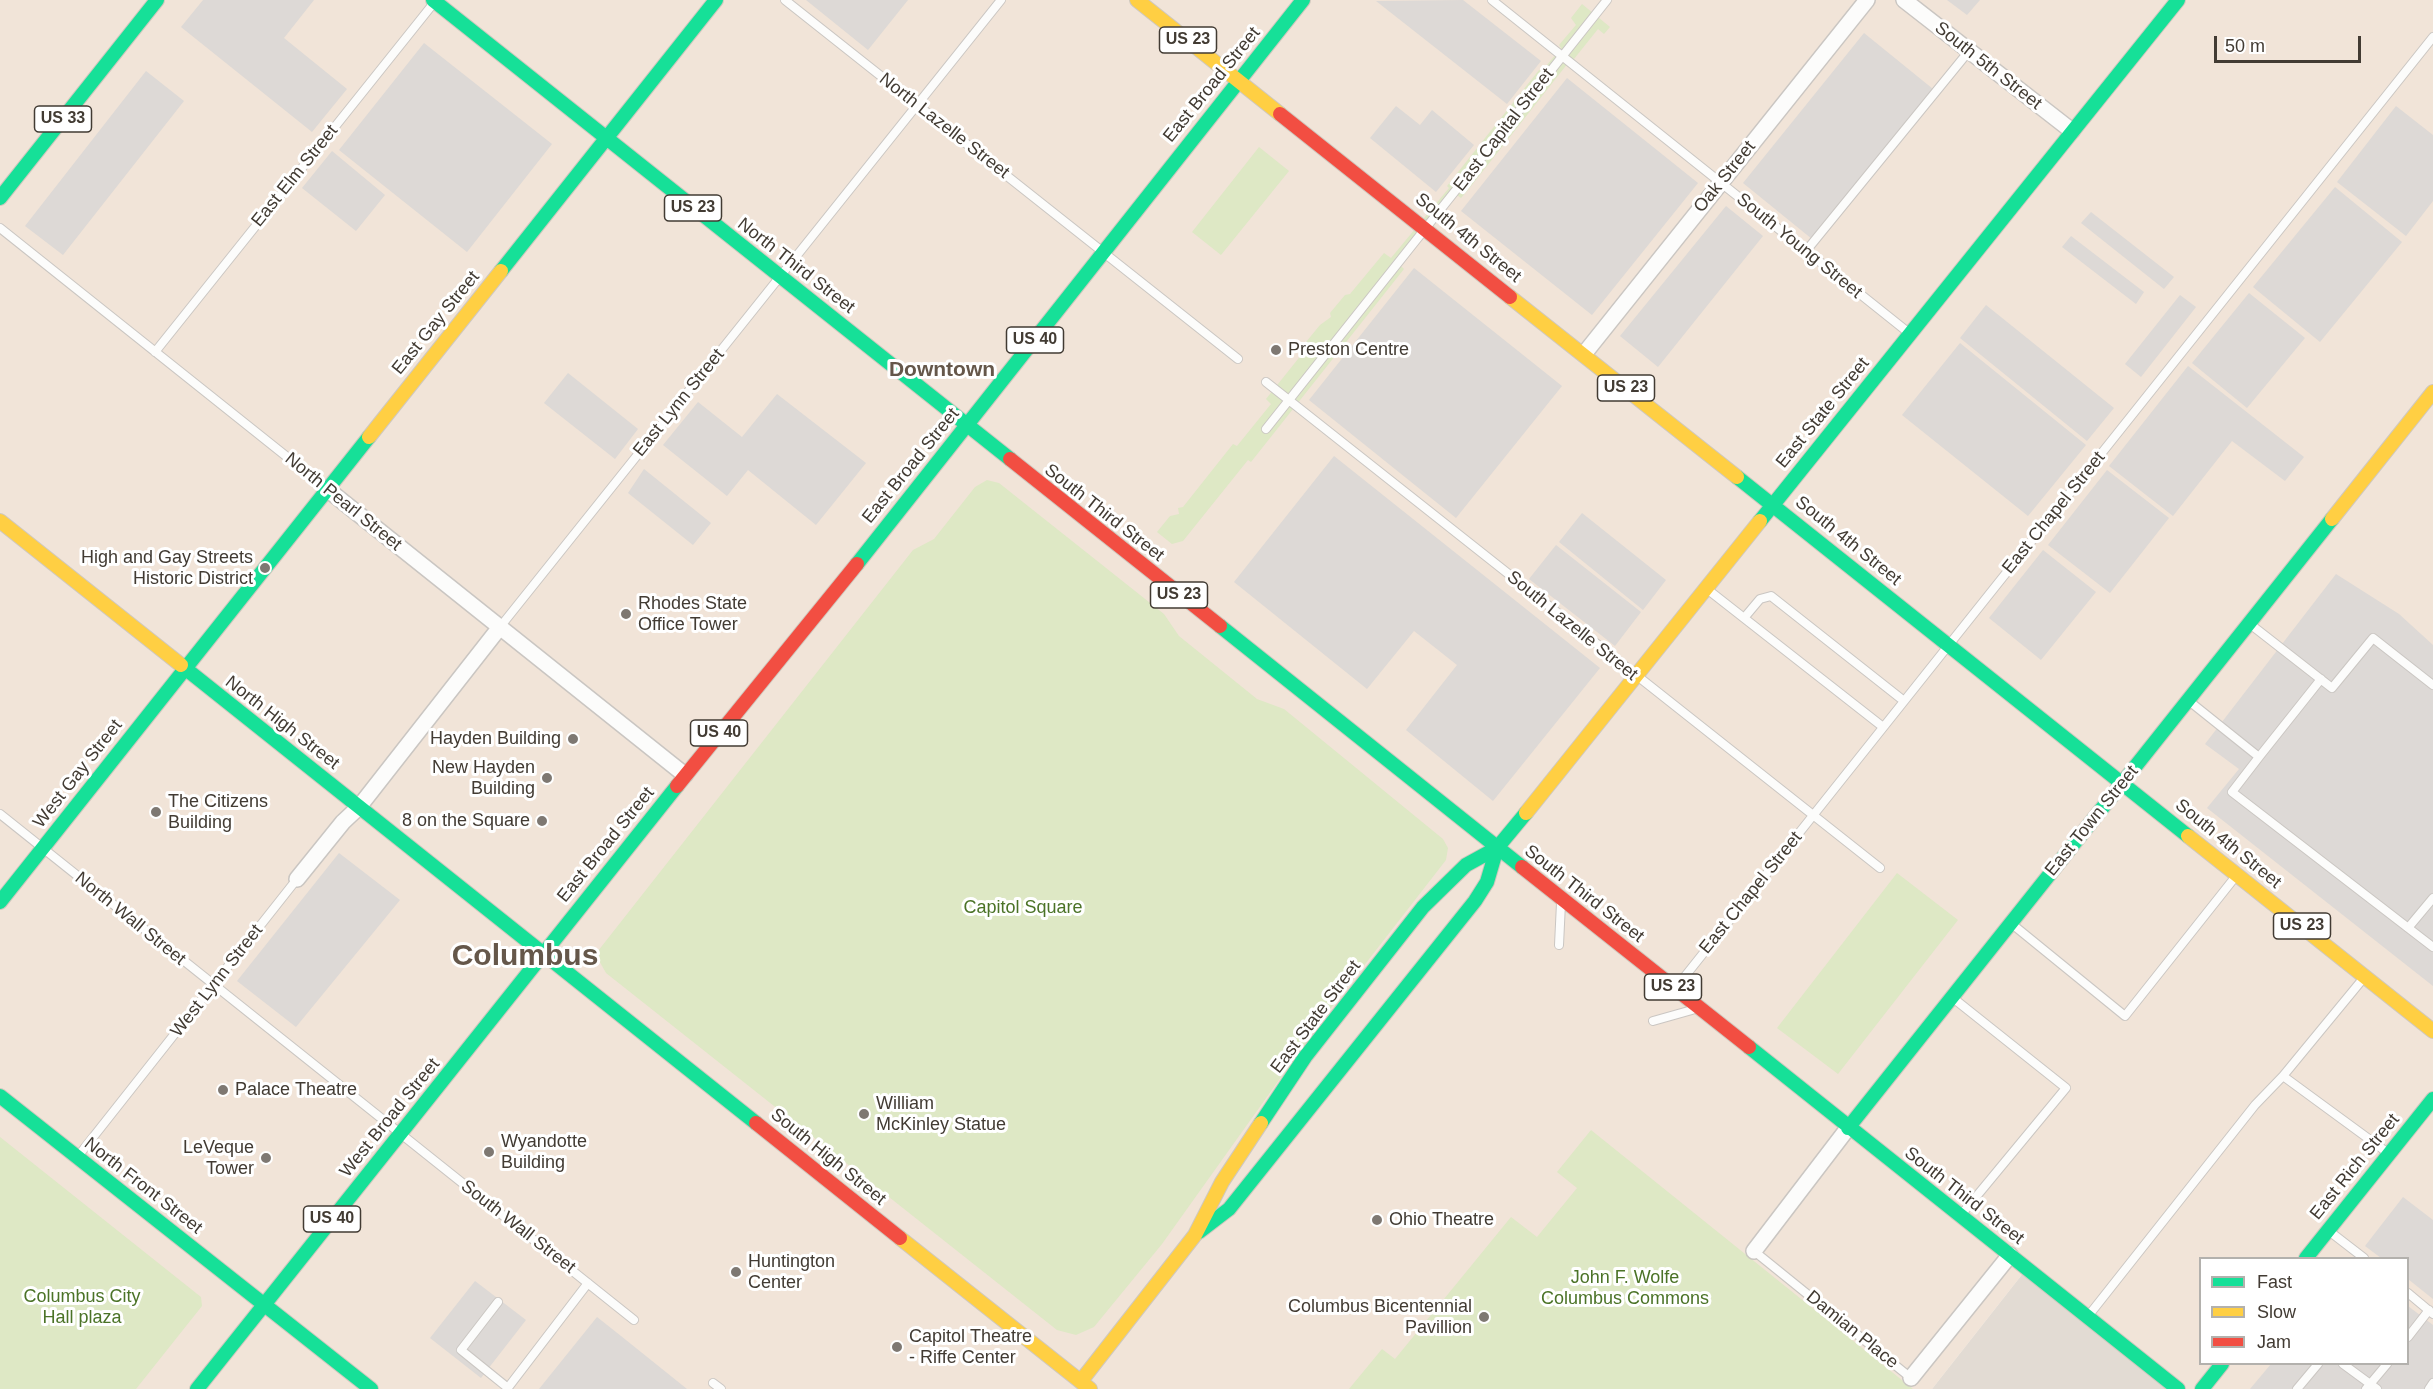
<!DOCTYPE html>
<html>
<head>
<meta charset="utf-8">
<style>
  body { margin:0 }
  #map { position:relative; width:2433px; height:1389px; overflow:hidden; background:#eeeae6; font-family:Arial,sans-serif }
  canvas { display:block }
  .legend { position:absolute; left:2199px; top:1257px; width:210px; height:108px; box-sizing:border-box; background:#fff; border:2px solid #b3b1ad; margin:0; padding:8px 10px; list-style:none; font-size:18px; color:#423b33 }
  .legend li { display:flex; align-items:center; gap:12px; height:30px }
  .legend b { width:30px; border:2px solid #b3b1ad }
  .scale { position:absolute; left:2214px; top:36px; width:147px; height:27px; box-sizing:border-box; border:3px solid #423b33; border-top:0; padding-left:8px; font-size:18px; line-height:21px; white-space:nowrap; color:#423b33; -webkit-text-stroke:4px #fff; paint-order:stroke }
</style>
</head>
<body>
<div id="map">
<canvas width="2433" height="1389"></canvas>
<ul class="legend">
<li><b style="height:8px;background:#16e098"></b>Fast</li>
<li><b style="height:8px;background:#ffcf43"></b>Slow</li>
<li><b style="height:8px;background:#f24e42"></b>Jam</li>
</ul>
<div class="scale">50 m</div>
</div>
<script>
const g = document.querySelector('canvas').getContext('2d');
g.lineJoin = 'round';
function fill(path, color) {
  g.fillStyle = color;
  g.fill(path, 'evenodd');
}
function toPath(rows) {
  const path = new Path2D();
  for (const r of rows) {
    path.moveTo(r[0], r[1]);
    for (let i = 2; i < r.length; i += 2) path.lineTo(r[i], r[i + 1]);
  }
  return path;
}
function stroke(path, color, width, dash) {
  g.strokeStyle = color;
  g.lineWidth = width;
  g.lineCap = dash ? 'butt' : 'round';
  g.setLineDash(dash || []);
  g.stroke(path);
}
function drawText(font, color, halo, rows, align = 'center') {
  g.font = font + ' Arial,sans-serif';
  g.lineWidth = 6;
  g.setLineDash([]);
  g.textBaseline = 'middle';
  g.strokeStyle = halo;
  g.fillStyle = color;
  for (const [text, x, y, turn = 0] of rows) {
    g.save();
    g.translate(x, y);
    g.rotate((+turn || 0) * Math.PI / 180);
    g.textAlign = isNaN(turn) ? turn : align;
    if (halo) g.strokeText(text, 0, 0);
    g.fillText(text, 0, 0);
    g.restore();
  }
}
const residential = toPath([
  [2024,1272,2169,1389,1932,1389]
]);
const commercial = toPath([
  [0,0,2433,0,2433,1389,2169,1389,2024,1272,1932,1389,0,1389],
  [2200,1258,2408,1258,2408,1364,2200,1364]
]);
const green = toPath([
  [1582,4,1610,27,1604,34,1598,29,1574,59,1572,58,1468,190,1461,198,1457,195,1401,266,1404,269,1251,462,1248,460,1183,541,1172,544,1157,532,1170,516,1179,514,1178,508,1183,507,1233,444,1237,446,1271,404,1266,399,1306,349,1306,342,1320,325,1331,317,1330,313,1345,295,1350,294,1384,253,1391,258,1444,194,1449,188,1447,186,1539,70,1542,71,1561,48,1559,45,1576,25,1571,18],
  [1259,147,1289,171,1221,255,1192,232],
  [987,480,999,483,1164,614,1179,636,1257,699,1284,709,1443,839,1448,848,1446,860,1324,1017,1162,1244,1094,1327,1076,1335,1057,1330,606,973,597,957,598,951,913,550,934,539,975,487],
  [1897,873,1958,920,1838,1074,1777,1028],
  [1591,1130,1913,1389,1349,1389,1382,1349,1395,1359,1511,1217,1537,1237,1577,1188,1557,1172],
  [0,1137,201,1297,202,1306,136,1389,0,1389]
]);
const parking = toPath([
  [203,0,314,0,284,38,347,89,312,132,181,27],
  [806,0,908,0,868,50],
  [1463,0,1541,61,1507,104,1376,1],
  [1947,0,1980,0,1967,15],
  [1864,33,1933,89,1812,239,1743,183],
  [424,43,552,144,467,252,339,150],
  [146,71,184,101,63,255,25,226],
  [1567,78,1698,183,1592,315,1461,211],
  [1396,106,1420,125,1432,110,1474,145,1436,192,1370,138],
  [2396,106,2433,135,2433,201,2406,236,2337,182],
  [332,151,385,195,356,231,302,188],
  [2335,187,2402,242,2320,342,2253,287],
  [1726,206,1763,236,1658,367,1620,336],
  [2091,212,2174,277,2164,289,2081,223],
  [2071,236,2144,292,2136,304,2062,247],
  [1414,268,1562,386,1456,518,1309,400],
  [2249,293,2305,338,2247,408,2192,363],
  [2180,295,2196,307,2141,377,2125,364],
  [1986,305,2114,408,2087,441,1960,338],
  [1960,343,2086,445,2028,516,1902,415],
  [2188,366,2304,457,2285,481,2232,441,2173,516,2109,466],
  [568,373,638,429,615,459,544,403],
  [777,394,866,463,816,525,748,470,727,496,663,445,698,402,742,437],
  [1334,456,1600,668,1493,801,1406,730,1457,665,1414,631,1367,689,1234,582],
  [644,469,711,523,693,545,628,493],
  [2107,470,2169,518,2110,593,2048,545],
  [1582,513,1666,580,1643,610,1559,542],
  [1556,545,1641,612,1615,646,1529,579],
  [2043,550,2096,592,2041,660,1989,618],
  [2336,574,2399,614,2433,645,2433,986,2207,808,2239,769,2205,744],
  [339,853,400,900,296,1027,237,981],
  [2403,1197,2433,1220,2433,1299,2408,1279,2408,1258,2381,1258,2365,1246],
  [475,1281,526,1320,481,1378,430,1338],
  [2408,1306,2433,1325,2433,1389,2250,1389,2271,1364,2408,1364],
  [597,1317,621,1336,687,1389,539,1389]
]);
const lane = toPath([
  [785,0,1238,359],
  [1492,0,1909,333],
  [0,228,326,488],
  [1806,251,1969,51],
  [155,352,433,4],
  [1266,382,1880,868],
  [1266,429,1607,0],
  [1707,589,1883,727],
  [1744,618,1760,599,1771,596,1904,701],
  [2250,624,2332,688,2373,638,2433,685],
  [500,627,1001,0],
  [2189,701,2259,757,2232,792,2433,947],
  [2259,757,2321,679],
  [0,814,634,1320],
  [2012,924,2125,1016,2236,876],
  [2408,928,2433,898],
  [1559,945,1561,903],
  [1678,985,2433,37],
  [1953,998,2066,1088,1961,1215],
  [1653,1021,1692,1010],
  [2283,1076,2388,1153],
  [79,1155,297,879],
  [2329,1231,2364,1258],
  [1754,1251,1911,1378],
  [2408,1293,2433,1314],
  [498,1302,461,1350,508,1388],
  [2089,1315,2255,1105,2283,1076,2362,980],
  [2408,1337,2429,1310],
  [2343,1364,2377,1389],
  [713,1383,721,1389],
  [507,1389,588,1283],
  [2297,1389,2318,1364],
  [2366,1389,2387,1364],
  [2429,1389,2433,1383]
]);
const street = toPath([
  [1904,0,2072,131],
  [1584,354,1867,0],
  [327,489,685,775],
  [297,879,343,822,359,807,500,627],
  [1754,1251,1848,1128],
  [1911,1378,2010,1255]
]);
const fast = toPath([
  [433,0,1010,459],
  [0,198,157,0],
  [501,271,716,0],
  [1737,477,2188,836],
  [1760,521,2178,0],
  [857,564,1303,0],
  [1220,626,1522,867],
  [181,665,756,1123],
  [0,902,369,437],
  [1749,1047,2178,1389],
  [0,1096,371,1389],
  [1261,1123,1305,1057,1423,907,1466,865,1497,848,1526,813],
  [1848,1128,2332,519],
  [1199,1232,1229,1209,1475,901,1487,882,1497,848],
  [2306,1258,2433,1099],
  [197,1389,677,786],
  [2202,1389,2222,1364]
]);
const slow = toPath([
  [1137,0,1280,114],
  [1510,297,1737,477],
  [369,437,501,271],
  [2332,519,2433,392],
  [0,521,181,665],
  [1526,813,1760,521],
  [2188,836,2433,1031],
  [900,1238,1090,1389],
  [1081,1381,1195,1235,1222,1182,1261,1123]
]);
const jam = toPath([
  [1280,114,1510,297],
  [1010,459,1220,626],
  [677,786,857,564],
  [1522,867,1749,1047],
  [756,1123,900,1238]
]);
const markers = [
  [1276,350,6,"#7e7872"],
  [265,568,6,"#7e7872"],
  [626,614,6,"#7e7872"],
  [573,739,6,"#7e7872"],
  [547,778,6,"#7e7872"],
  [156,812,6,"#7e7872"],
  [542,821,6,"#7e7872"],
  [223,1090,6,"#7e7872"],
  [864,1114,6,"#7e7872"],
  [489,1152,6,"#7e7872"],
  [266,1158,6,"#7e7872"],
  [1377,1220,6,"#7e7872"],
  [736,1272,6,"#7e7872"],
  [1484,1317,6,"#7e7872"],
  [897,1347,6,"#7e7872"]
];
const shields = [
  [1188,40,57],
  [63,119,57],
  [693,208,57],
  [1035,340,57],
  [1626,388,57],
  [1179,595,57],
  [719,733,57],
  [2302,926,57],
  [1673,987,57],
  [332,1219,57]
];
const shieldNames = [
  ["US 23",1188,40],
  ["US 33",63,119],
  ["US 23",693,208],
  ["US 40",1035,340],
  ["US 23",1626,388],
  ["US 23",1179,595],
  ["US 40",719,733],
  ["US 23",2302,926],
  ["US 23",1673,987],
  ["US 40",332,1219]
];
const streetNames = [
  ["South 5th Street",1988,66,38],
  ["East Broad Street",1212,85,-51],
  ["North Lazelle Street",944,126,38],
  ["East Capital Street",1504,130,-52],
  ["East Elm Street",295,176,-51],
  ["Oak Street",1725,177,-51],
  ["South 4th Street",1468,238,39],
  ["South Young Street",1799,246,39],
  ["North Third Street",796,266,38],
  ["East Gay Street",436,323,-51],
  ["East Lynn Street",679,403,-51],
  ["East State Street",1823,413,-51],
  ["East Broad Street",911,466,-51],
  ["North Pearl Street",343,502,39],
  ["South Third Street",1104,513,38],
  ["East Chapel Street",2054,513,-51],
  ["South 4th Street",1848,541,39],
  ["South Lazelle Street",1572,626,39],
  ["North High Street",282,723,38],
  ["West Gay Street",78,774,-52],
  ["East Town Street",2092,821,-51],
  ["South 4th Street",2228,844,39],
  ["East Broad Street",606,845,-51],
  ["East Chapel Street",1751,893,-51],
  ["South Third Street",1584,894,38],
  ["North Wall Street",130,919,39],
  ["West Lynn Street",217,981,-52],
  ["East State Street",1316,1017,-53],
  ["West Broad Street",390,1118,-51],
  ["South High Street",828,1157,39],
  ["East Rich Street",2355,1167,-51],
  ["North Front Street",143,1186,38],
  ["South Third Street",1964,1196,38],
  ["South Wall Street",518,1227,38],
  ["Damian Place",1852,1330,39]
];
const poiNames = [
  ["Preston Centre",1288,350],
  ["High and Gay Streets",253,558,"right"],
  ["Historic District",253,579,"right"],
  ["Rhodes State",638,604],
  ["Office Tower",638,625],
  ["Hayden Building",561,739,"right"],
  ["New Hayden",535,768,"right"],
  ["Building",535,789,"right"],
  ["The Citizens",168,802],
  ["Building",168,823],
  ["8 on the Square",530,821,"right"],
  ["Palace Theatre",235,1090],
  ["William",876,1104],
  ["McKinley Statue",876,1125],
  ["Wyandotte",501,1142],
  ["Building",501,1163],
  ["LeVeque",254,1148,"right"],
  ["Tower",254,1169,"right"],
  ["Ohio Theatre",1389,1220],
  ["Huntington",748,1262],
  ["Center",748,1283],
  ["Columbus Bicentennial",1472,1307,"right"],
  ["Pavillion",1472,1328,"right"],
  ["Capitol Theatre",909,1337],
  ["- Riffe Center",909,1358]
];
const parkNames = [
  ["Capitol Square",1023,908],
  ["John F. Wolfe",1625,1278],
  ["Columbus Commons",1625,1299],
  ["Columbus City",82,1297],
  ["Hall plaza",82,1318]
];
const quarterNames = [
  ["Downtown",942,370]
];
const townNames = [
  ["Columbus",525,957]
];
fill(residential, '#e2dbd3');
fill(commercial, '#f1e4d8');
fill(green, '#dee8c5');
fill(parking, '#ddd9d6');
stroke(lane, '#cac6c2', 10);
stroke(street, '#cac6c2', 18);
stroke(fast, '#cfc8be', 16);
stroke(slow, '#cfc8be', 16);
stroke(jam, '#cfc8be', 16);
stroke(lane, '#fcfcfb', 8);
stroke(street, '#fcfcfb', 15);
stroke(fast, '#16e098', 14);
stroke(slow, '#ffcf43', 14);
stroke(jam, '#f24e42', 14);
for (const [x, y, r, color] of markers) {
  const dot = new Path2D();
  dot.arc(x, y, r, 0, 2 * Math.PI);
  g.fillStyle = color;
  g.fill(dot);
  stroke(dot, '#fff', 2);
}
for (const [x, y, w] of shields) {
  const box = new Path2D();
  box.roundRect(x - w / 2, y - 13, w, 26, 4.5);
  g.fillStyle = '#fff';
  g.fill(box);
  stroke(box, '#423b33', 1.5);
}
drawText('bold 16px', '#423b33', null, shieldNames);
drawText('18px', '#423b33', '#fff', streetNames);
drawText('18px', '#423b33', '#fff', poiNames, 'left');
drawText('18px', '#4b7327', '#fff', parkNames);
drawText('bold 21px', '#65574a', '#fff', quarterNames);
drawText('bold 30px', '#65574a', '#fff', townNames);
</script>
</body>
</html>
